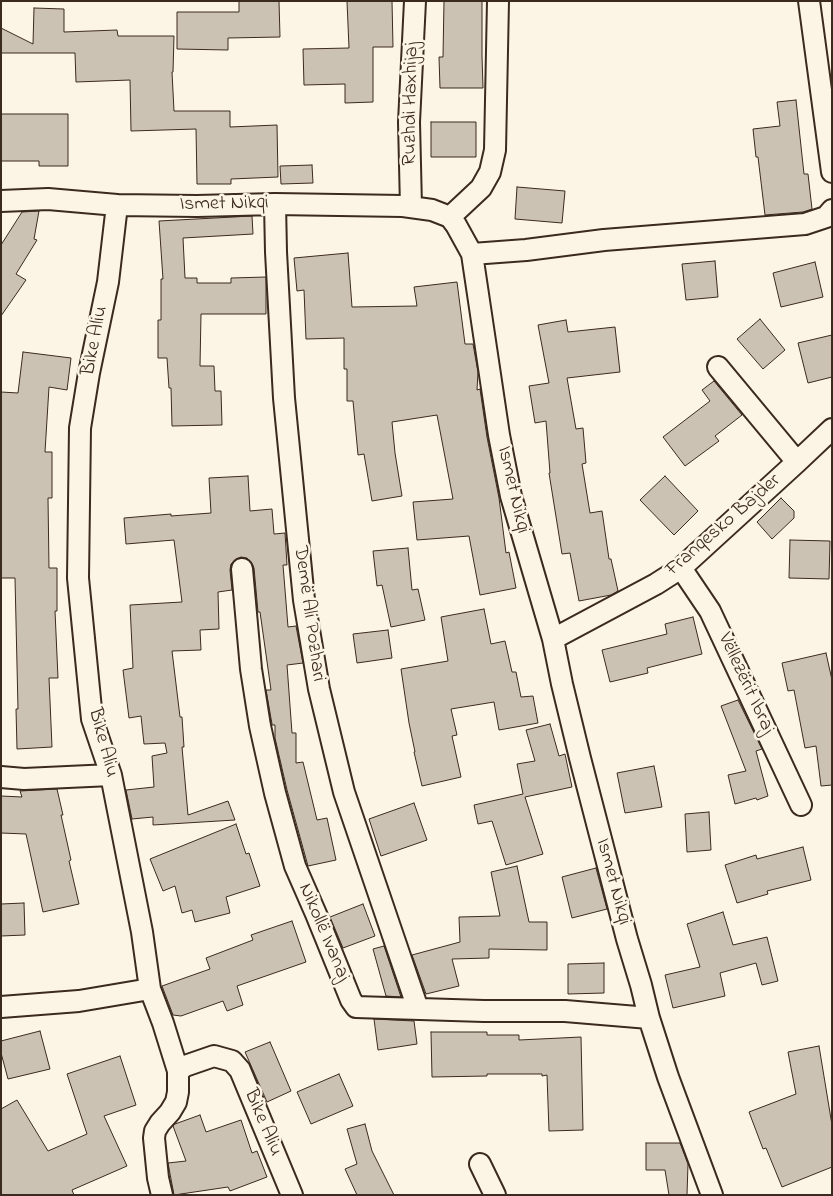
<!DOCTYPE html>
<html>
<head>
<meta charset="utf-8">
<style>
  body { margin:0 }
  #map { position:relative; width:833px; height:1196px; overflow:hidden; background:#fcf5e5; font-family:"Indie Flower",sans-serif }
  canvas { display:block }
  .frame { position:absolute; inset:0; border:2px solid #3b2a1e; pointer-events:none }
</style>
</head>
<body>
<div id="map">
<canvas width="833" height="1196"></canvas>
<div class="frame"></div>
</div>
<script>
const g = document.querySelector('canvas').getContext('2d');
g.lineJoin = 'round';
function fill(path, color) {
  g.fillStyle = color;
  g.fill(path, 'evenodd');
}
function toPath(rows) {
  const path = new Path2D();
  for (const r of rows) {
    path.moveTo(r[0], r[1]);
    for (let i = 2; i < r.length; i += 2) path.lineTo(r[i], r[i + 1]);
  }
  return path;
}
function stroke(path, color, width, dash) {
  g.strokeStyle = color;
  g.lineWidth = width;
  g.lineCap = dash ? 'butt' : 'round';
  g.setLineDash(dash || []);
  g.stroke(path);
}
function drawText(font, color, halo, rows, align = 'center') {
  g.font = font + ' "Indie Flower",sans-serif';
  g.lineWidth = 5;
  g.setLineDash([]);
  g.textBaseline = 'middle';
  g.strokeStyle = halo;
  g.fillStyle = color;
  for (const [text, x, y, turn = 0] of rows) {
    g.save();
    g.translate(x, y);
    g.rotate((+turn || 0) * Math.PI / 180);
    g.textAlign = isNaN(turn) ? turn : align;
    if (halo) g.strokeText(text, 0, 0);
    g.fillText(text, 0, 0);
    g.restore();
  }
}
const building = toPath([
  [239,1,279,1,280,37,228,38,228,50,177,49,177,12,239,12,239,1],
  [347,1,392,1,393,47,373,47,373,102,345,103,345,84,304,85,303,49,349,48,347,1],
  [444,1,482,1,482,56,483,88,440,88,439,57,443,57,444,1],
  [34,8,64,9,64,32,117,30,118,36,174,36,173,72,172,72,174,111,230,111,230,127,277,125,278,177,231,179,231,184,197,184,196,129,131,131,130,80,76,82,75,53,1,53,1,28,33,44,34,8],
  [796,100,804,174,808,174,812,209,803,212,765,215,758,157,756,157,753,129,780,126,777,102,796,100],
  [1,114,68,114,68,166,39,166,39,161,1,161,1,114],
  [431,122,476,122,476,157,431,157,431,122],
  [312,165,313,183,281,184,280,166,312,165],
  [517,187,565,191,562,223,515,219,517,187],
  [39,211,34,239,37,240,16,274,26,280,1,316,1,245,22,212,39,211],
  [252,216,253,234,183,238,185,278,197,278,197,283,231,283,231,278,266,277,266,314,201,314,200,366,214,366,215,391,221,391,222,425,172,426,171,388,169,388,167,358,158,358,158,320,161,320,161,279,163,279,159,221,252,216],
  [348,253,352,307,417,306,414,287,457,282,465,344,473,344,478,372,477,390,480,389,487,437,499,498,506,553,509,552,516,588,480,595,469,536,417,540,413,502,453,499,437,415,392,422,395,453,402,496,372,501,364,454,358,455,353,401,347,401,347,369,344,369,344,338,306,339,304,290,297,291,294,258,348,253],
  [715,261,718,297,686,300,682,264,715,261],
  [815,262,823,297,781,307,773,273,815,262],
  [760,319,785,350,763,369,737,339,760,319],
  [566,320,568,332,615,327,620,372,567,378,576,429,583,428,586,463,582,464,590,513,602,511,609,559,611,559,618,591,611,595,579,601,570,553,562,554,549,473,550,473,546,421,535,423,529,386,549,383,538,325,566,320],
  [832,335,832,377,808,383,798,343,832,335],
  [23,352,71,358,67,390,49,387,45,452,52,452,52,498,48,498,49,568,57,568,57,611,55,611,58,678,49,678,52,747,17,749,16,709,18,709,15,578,1,578,1,392,18,393,23,352],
  [714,381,742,415,715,436,719,441,685,466,663,437,710,401,702,390,714,381],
  [248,476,250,511,272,509,274,534,285,533,287,565,283,565,288,627,296,626,303,663,287,665,292,733,296,733,296,763,303,762,317,820,327,818,336,860,308,866,287,790,275,738,275,725,272,725,272,724,266,690,271,690,260,612,258,612,254,568,251,562,247,558,241,557,236,559,231,564,230,570,232,590,218,592,219,629,200,630,201,650,172,651,180,717,182,717,184,747,182,747,188,815,228,801,235,820,153,825,153,817,132,819,126,790,154,787,152,756,167,753,165,743,144,744,141,716,129,718,123,670,133,668,130,605,182,602,174,540,126,544,124,518,171,514,171,516,211,513,209,478,248,476],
  [665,476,698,511,674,535,640,500,665,476],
  [781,498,794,511,794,518,772,539,757,522,781,498],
  [790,540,830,541,829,579,789,578,790,540],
  [408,548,412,590,418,589,425,620,391,627,382,585,377,586,373,551,408,548],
  [484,609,491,644,505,641,512,672,516,672,521,697,533,696,538,723,499,730,494,702,451,709,457,735,452,736,461,777,422,786,414,752,415,752,409,723,401,669,448,661,441,617,484,609],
  [693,617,702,654,647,668,648,673,610,682,602,650,667,634,665,624,693,617],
  [388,630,392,658,357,663,353,634,388,630],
  [826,653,832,680,832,785,821,786,816,746,805,748,794,690,788,691,782,663,826,653],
  [738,700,762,749,756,751,768,796,757,800,756,798,735,804,728,775,746,771,721,706,738,700],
  [550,724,559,756,565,754,572,787,525,797,543,854,506,865,492,821,478,824,474,805,523,794,517,764,535,761,526,730,550,724],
  [654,766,662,807,625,813,617,773,654,766],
  [57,789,63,815,61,815,71,860,69,861,79,904,43,912,26,834,1,833,1,796,22,797,20,791,57,789],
  [414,803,427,840,381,856,369,819,414,803],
  [709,812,711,850,687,852,685,814,709,812],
  [236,824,246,854,249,853,260,886,226,897,230,913,195,922,192,910,182,913,175,886,163,891,150,859,236,824],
  [803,847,811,880,767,891,768,894,737,903,725,865,756,855,757,859,803,847],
  [517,866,529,922,547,922,547,950,489,949,489,958,452,959,459,986,426,994,412,955,460,942,459,917,500,916,491,872,517,866],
  [596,868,607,909,572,918,562,877,596,868],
  [24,903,25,935,1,936,1,904,24,903],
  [363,904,375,936,343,948,330,917,363,904],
  [723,912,733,945,767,937,778,981,762,985,756,963,720,973,725,996,673,1008,665,975,700,967,687,924,723,912],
  [292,921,306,962,237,986,243,1005,227,1011,223,1001,181,1016,173,1015,162,986,210,969,206,958,253,940,251,935,292,921],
  [384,946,401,997,386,996,373,949,384,946],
  [604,963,604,993,568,994,568,964,604,963],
  [374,1019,414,1021,417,1044,378,1050,374,1019],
  [40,1031,50,1069,8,1079,1,1053,1,1041,40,1031],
  [431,1032,487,1032,487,1035,519,1035,519,1040,581,1037,583,1130,549,1131,547,1075,542,1076,542,1074,487,1074,487,1076,432,1077,431,1032],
  [270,1042,291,1091,267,1102,245,1052,270,1042],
  [819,1046,832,1125,832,1167,782,1187,766,1148,763,1149,749,1112,796,1094,788,1052,819,1046],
  [120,1056,136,1105,104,1116,127,1166,72,1190,74,1195,1,1195,1,1109,17,1100,48,1151,87,1134,67,1074,120,1056],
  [339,1074,353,1106,311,1124,297,1092,339,1074],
  [200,1115,206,1132,241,1120,252,1153,257,1151,267,1177,230,1191,228,1187,174,1195,168,1163,186,1161,173,1126,175,1124,200,1115],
  [365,1124,372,1151,394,1195,357,1195,345,1169,357,1164,347,1129,365,1124],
  [646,1143,680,1143,688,1164,687,1195,669,1195,665,1170,646,1170,646,1143]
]);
const street = toPath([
  [809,1,832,172],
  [1,201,48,199,117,205,197,206,275,204,403,206,432,210,450,217,456,225,472,254,499,435,511,496,553,639,562,684,580,758,627,939,641,985,649,1018,668,1077,712,1195],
  [275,204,276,252,284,398,304,600,319,689,344,792,418,1009],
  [117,205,108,282,89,373,80,428,78,578,92,719,111,775,142,932,150,989,163,1023,178,1071,185,1066,214,1056,232,1061,240,1070,292,1195],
  [411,207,409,122,415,1],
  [450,217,481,188,490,172,495,150,498,1],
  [472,254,526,250,604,240,805,224,826,217,832,210],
  [718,367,797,462],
  [681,568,710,611,801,805],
  [242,569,251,669,260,726,275,793,295,866,316,914,351,1000,356,1007,484,1011,565,1011,649,1018],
  [553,639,656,584,681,568,797,462,832,429],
  [1,777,24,779,111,775],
  [1,1007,79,1001,150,989],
  [480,1164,495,1195],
  [162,1195,158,1178,154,1138,155,1131,160,1123,170,1112,176,1102,178,1092,178,1071]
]);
const streetNames = [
  ["Ruzhdi Haxhijaj",412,104,-89],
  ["Ismet Nikqi",224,205,-1],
  ["Bike Aliu",96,341,-79],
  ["Ismet Nikqi",512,490,77],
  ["Franqesko Bajder",724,526,-41],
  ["Demë Ali Pozhari",308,614,82],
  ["Vëllezërit Ibraj",745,684,65],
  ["Bike Aliu",102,743,75],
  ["Ismet Nikqi",612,882,75],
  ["Nikollë Ivanaj",323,933,67],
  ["Bike Aliu",262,1123,67]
];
fill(building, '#ccc2b3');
stroke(building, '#3b2a1e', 1);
stroke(street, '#3b2a1e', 24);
stroke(street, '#fcf5e5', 20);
drawText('20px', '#3b2a1e', '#fcf5e5', streetNames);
</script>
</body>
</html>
